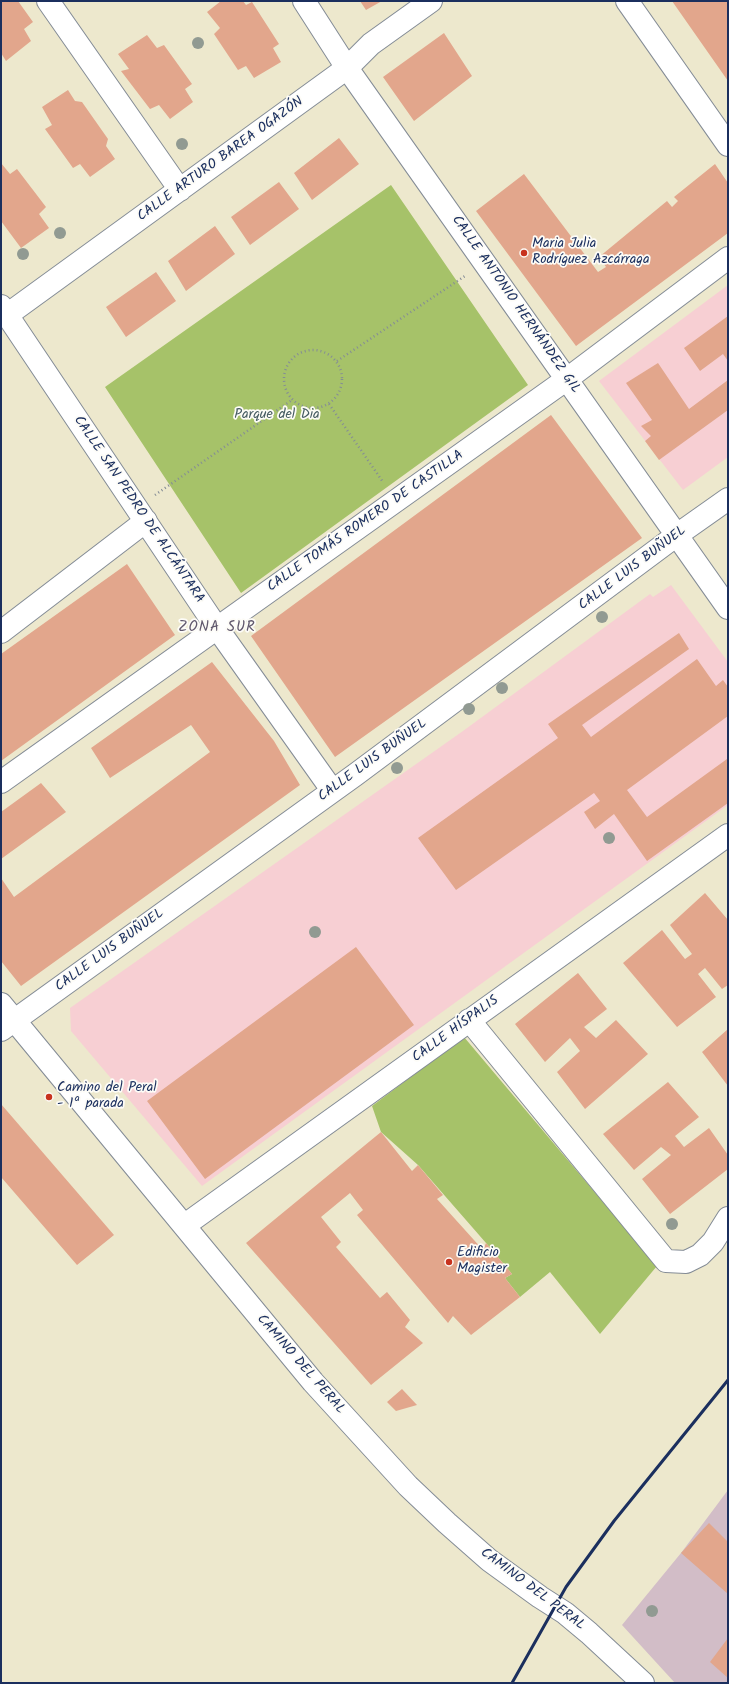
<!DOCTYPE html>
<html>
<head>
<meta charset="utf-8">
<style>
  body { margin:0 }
  #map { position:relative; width:729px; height:1684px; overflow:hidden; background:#ede8cd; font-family:Kalam,sans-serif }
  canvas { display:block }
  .frame { position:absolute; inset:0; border:2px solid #1b2f5e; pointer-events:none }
</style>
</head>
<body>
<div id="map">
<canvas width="729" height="1684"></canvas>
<div class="frame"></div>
</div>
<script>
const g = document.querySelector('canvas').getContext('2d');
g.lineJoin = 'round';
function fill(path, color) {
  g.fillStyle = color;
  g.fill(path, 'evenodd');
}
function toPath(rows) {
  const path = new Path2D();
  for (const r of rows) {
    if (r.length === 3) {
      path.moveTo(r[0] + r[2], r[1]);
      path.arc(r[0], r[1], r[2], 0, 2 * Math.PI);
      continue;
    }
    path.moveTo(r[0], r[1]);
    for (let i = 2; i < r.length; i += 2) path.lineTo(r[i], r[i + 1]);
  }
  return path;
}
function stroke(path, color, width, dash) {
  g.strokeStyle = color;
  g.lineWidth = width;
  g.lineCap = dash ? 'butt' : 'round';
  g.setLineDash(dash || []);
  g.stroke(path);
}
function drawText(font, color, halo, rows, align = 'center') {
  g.font = font + ' Kalam,sans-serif';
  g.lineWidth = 3.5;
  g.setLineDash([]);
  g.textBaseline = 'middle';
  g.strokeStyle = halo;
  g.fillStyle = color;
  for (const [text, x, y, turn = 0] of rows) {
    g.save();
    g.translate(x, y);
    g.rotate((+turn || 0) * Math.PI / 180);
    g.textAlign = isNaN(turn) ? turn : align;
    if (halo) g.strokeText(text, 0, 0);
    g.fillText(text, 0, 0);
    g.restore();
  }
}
const built = toPath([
  [728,285,728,457,683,490,599,381],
  [671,585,728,662,728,805,202,1186,71,1031,70,1008,463,731,650,594,653,597]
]);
const industrial = toPath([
  [728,1490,728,1683,675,1683,622,1625,681,1553]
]);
const green = toPath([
  [391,185,528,385,241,593,105,387],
  [464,1037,657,1266,600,1334,550,1272,520,1297,505,1278,512,1274,486,1243,418,1165,381,1132,372,1106]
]);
const building = toPath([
  [1,1,18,1,33,22,24,29,31,41,6,61,1,53],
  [221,1,243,1,246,5,252,2,279,44,273,48,281,62,254,78,246,66,238,70,214,34,220,28,207,12],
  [360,1,382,1,366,10],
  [672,1,728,1,728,81],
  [444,33,472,76,414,121,383,77],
  [147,35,157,48,164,45,192,84,185,89,193,102,170,119,159,105,150,109,121,71,129,69,118,54],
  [68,90,75,101,82,102,108,139,106,146,115,159,90,177,80,164,73,168,45,129,52,125,42,107],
  [339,138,359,164,312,200,294,173],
  [1,163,10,174,17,169,46,207,39,214,49,228,21,248,1,221],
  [715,164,728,183,728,233,576,346,476,211,524,174,598,272,606,267,599,257,667,201,672,207,678,201,674,197],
  [279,182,299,209,250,245,231,217],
  [215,226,235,254,186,291,168,261],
  [156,272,176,301,126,337,106,307],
  [728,316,728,361,723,354,700,371,684,348],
  [658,363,689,409,728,380,728,410,659,460,645,441,651,436,641,426,652,420,626,383],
  [551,415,642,538,335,757,251,636],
  [127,564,175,635,1,761,1,654],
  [679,633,689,649,582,725,591,737,697,659,716,686,723,680,728,687,728,716,627,790,647,817,727,759,728,760,728,803,647,861,614,814,595,829,584,812,600,801,594,793,456,890,418,838,558,738,548,724],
  [212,662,274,741,300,785,21,986,1,961,1,878,14,897,210,752,191,725,110,778,91,748],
  [41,783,66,812,1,859,1,812],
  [705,893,728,920,728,985,722,989,705,968,698,974,716,997,677,1027,623,963,662,930,685,959,692,954,670,925],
  [356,947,414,1025,205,1179,147,1101],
  [578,973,607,1009,584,1027,596,1038,616,1020,648,1054,585,1109,557,1072,580,1051,570,1038,545,1062,515,1024],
  [728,1029,728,1086,702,1052],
  [668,1082,699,1117,675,1136,684,1147,709,1128,728,1155,728,1169,670,1214,642,1179,671,1155,661,1147,634,1170,603,1134],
  [1,1104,114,1235,77,1265,1,1177],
  [381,1132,412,1171,418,1165,443,1195,437,1199,483,1250,486,1243,512,1274,505,1278,520,1297,471,1335,453,1316,448,1323,357,1215,363,1210,350,1193,321,1217,341,1242,336,1247,380,1298,387,1292,410,1320,405,1327,423,1343,371,1385,246,1243],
  [402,1389,417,1405,396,1411,387,1402],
  [709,1523,728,1542,728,1594,681,1553],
  [728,1638,728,1678,710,1662]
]);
const path = toPath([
  [313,379,29],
  [337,361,465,276],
  [329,404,383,482],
  [155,495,292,400]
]);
const street = toPath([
  [48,1,180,190],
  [304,1,347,68,728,608],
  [627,1,728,145],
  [1,306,217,628,332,790],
  [7,315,347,68,371,44,431,1],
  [1,632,146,521],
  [1,782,567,379,728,258],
  [469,1020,666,1261,686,1262,700,1255,713,1242,728,1218],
  [1,1030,355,775,677,535,728,499],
  [185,1225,728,835]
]);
const secondary = toPath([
  [1,1004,313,1382,408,1486,447,1523,489,1560,540,1597,565,1613,589,1633,643,1683]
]);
const rail = toPath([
  [512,1683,566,1587,614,1521,728,1380]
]);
const trees = [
  [198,43],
  [182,144],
  [60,233],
  [23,254],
  [602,617],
  [502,688],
  [469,709],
  [397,768],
  [609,838],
  [315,932],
  [672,1224],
  [652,1611]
];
const markers = [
  [524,253,4,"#c8321e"],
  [49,1097,4,"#c8321e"],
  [449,1262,4,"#c8321e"]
];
const streetNames = [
  ["CALLE ARTURO BAREA OGAZÓN",221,160,-36],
  ["CALLE ANTONIO HERNÁNDEZ GIL",515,305,55],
  ["CALLE SAN PEDRO DE ALCÁNTARA",138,510,56],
  ["CALLE TOMÁS ROMERO DE CASTILLA",366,522,-35],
  ["CALLE LUIS BUÑUEL",633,569,-37],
  ["CALLE LUIS BUÑUEL",373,761,-36],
  ["CALLE LUIS BUÑUEL",110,951,-36],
  ["CALLE HÍSPALIS",456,1030,-36],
  ["CAMINO DEL PERAL",300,1365,49],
  ["CAMINO DEL PERAL",532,1590,37]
];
const poiNames = [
  ["Maria Julia",532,245],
  ["Rodríguez Azcárraga",532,261],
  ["Camino del Peral",57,1089],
  ["- 1ª parada",57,1105],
  ["Edificio",457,1254],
  ["Magister",457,1270]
];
const parkNames = [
  ["Parque del Dia",277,416]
];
const neighbourhoodNames = [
  ["ZONA SUR",217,628]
];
fill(built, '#f7cfd3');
fill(industrial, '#d2bdc7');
fill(green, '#a6c269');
fill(building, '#e2a68c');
stroke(street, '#848c96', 24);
stroke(secondary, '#848c96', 24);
stroke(path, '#848c96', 2.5, [1, 3]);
stroke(street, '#fff', 22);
stroke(secondary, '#fff', 22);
stroke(rail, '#1b2f5e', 3);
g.fillStyle = '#919a92';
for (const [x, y] of trees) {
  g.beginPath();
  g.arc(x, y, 6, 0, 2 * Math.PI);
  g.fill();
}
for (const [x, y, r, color] of markers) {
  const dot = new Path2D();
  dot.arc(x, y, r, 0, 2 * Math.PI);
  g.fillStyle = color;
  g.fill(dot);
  stroke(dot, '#fdfcf7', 1.5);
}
drawText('14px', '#1b2f5e', '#fdfcf7', streetNames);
drawText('14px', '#1b2f5e', '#fdfcf7', poiNames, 'left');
drawText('14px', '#455b61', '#fdfcf7', parkNames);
g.letterSpacing = '1px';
drawText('15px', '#61596e', '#fdfcf7', neighbourhoodNames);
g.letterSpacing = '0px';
</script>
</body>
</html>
